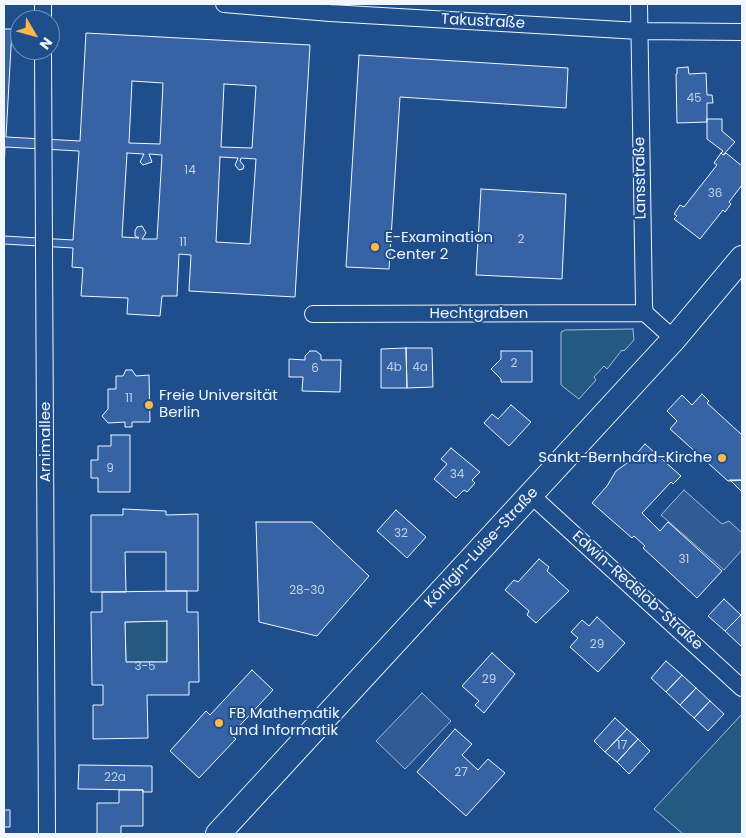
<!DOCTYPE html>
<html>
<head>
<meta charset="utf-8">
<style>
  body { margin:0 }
  #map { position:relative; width:746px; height:838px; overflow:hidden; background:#1f4e8c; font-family:Poppins,sans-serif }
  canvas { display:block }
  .frame { position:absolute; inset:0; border:5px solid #f2f6ff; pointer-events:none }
  .north { position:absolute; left:10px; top:10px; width:50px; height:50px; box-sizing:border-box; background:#1f4e8c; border:1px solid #7391ba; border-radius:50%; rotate:127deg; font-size:14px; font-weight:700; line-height:20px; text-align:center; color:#f2f6ff }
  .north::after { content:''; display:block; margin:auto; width:18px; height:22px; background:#ffb74d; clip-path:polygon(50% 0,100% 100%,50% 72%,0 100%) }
</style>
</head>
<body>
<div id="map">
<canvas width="746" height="838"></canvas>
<div class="frame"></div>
<div class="north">N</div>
</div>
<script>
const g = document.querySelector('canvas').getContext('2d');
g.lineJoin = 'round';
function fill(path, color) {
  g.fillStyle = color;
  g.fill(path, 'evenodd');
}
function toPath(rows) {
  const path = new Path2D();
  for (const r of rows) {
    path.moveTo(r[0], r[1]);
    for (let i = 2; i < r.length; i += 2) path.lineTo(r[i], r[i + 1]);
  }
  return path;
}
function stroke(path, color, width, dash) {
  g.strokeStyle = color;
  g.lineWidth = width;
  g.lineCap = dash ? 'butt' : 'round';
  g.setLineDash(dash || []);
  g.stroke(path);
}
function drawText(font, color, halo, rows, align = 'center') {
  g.font = font + ' Poppins,sans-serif';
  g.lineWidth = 4;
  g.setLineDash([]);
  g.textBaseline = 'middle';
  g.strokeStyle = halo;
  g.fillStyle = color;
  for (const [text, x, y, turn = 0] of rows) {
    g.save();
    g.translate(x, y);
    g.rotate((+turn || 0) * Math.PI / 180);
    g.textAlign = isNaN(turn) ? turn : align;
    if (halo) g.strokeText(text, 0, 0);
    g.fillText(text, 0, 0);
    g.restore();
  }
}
const green = toPath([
  [633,329,634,340,624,351,622,350,607,369,604,366,594,377,596,380,579,399,561,385,561,332,565,330,633,329],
  [167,621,167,662,126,662,125,622,167,621],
  [742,714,742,834,683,834,654,809,742,714]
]);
const parking = toPath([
  [684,490,722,524,729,521,742,533,742,550,724,570,661,515,684,490],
  [422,693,451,721,405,769,376,741,422,693]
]);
const building = toPath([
  [4,29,12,29,6,137,80,141,86,33,310,45,295,297,189,291,191,255,179,254,177,296,162,296,160,316,127,314,128,298,81,296,83,268,72,267,73,248,4,244,4,236,73,240,79,151,5,147,4,173,4,29],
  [132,81,163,83,160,144,129,143,132,81],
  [224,84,256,86,252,148,221,147,224,84],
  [127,153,144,154,140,162,143,165,152,162,149,154,162,155,157,239,142,239,146,233,142,226,137,227,135,231,135,236,139,238,122,237,127,153],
  [220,157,238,158,235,165,239,170,243,169,244,166,240,161,241,158,256,159,250,244,216,242,220,157],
  [359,55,568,68,566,108,400,97,389,269,346,267,359,55],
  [688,67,689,74,706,73,707,95,712,95,713,103,707,103,707,122,677,123,676,74,677,74,677,68,688,67],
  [707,119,722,119,722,131,735,142,723,155,721,153,723,151,707,139,707,119],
  [721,153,723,155,726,153,742,166,742,185,729,202,731,204,725,212,723,210,700,239,674,219,677,216,674,214,680,205,684,207,717,165,714,163,721,153],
  [481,189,566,194,562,279,476,275,481,189],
  [406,348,407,388,381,388,381,349,406,348],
  [406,348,432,348,433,387,407,388,406,348],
  [310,351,316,351,321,355,321,360,341,360,340,392,302,391,303,377,289,377,289,359,305,360,305,356,310,351],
  [501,351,532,351,532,382,501,382,501,379,491,369,501,359,501,351],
  [126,370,132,370,136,376,149,375,150,422,132,422,132,427,125,427,125,422,108,423,102,416,108,409,108,389,116,389,116,376,123,376,126,370],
  [702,394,709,401,707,403,742,435,742,480,728,481,670,429,677,421,667,411,682,395,692,405,702,394],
  [511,405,531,422,509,446,484,423,492,414,498,419,511,405],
  [111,435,130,435,130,492,98,492,98,478,91,478,91,460,98,460,98,446,111,446,111,435],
  [645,444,681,476,673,484,671,482,642,513,660,531,668,522,722,571,697,598,643,548,645,546,634,536,632,538,592,503,607,486,616,471,630,461,645,444],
  [451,448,480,472,472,480,475,483,467,492,464,490,456,498,434,479,447,464,441,459,451,448],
  [730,480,742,480,742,492,730,480],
  [123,509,166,511,166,515,198,514,198,591,166,591,166,552,125,552,126,592,91,592,91,515,123,515,123,509],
  [396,510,426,537,407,558,377,531,396,510],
  [256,522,312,522,369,576,317,636,259,622,256,522],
  [539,559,549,567,547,571,569,591,536,623,527,615,529,611,505,590,514,580,518,582,539,559],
  [178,591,187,591,187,612,198,612,199,682,189,682,189,695,147,695,148,738,93,739,93,705,103,705,103,685,92,685,91,612,102,612,102,592,178,591],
  [167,621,167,662,126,662,125,622,167,621],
  [724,599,741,615,725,631,708,616,724,599],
  [741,615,742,616,742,647,725,631,741,615],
  [597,617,625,643,598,672,570,647,578,638,571,632,582,620,589,626,597,617],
  [492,653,515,674,484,713,475,705,479,701,462,686,492,653],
  [666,661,682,675,666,692,651,678,666,661],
  [252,670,273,690,231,735,236,739,199,778,170,751,206,711,210,715,252,670],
  [682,675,696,688,680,705,666,692,682,675],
  [696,688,710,701,694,718,680,705,696,688],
  [710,701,724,714,708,731,694,718,710,701],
  [615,718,627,729,605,752,594,741,615,718],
  [455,729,472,744,462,755,478,770,488,759,505,773,466,816,417,772,455,729],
  [627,729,638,739,617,762,605,752,627,729],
  [638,739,650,751,629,774,617,762,638,739],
  [79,765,152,766,152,792,143,792,143,790,78,789,79,765],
  [119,790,143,790,143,826,121,826,121,834,97,834,97,803,119,803,119,790],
  [4,810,10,810,10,827,4,827,4,810]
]);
const street = toPath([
  [43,4,43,20],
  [224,4,330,13,639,31,742,32],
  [639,4,644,305,645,313,674,339],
  [43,50,47,834],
  [313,314,645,313],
  [531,495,742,688]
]);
const secondary = toPath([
  [218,834,674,339,742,258]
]);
const markers = [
  [375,247,5,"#ffb74d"],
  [149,405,5,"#ffb74d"],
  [722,458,5,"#ffb74d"],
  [219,723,5,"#ffb74d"]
];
const numberNames = [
  ["45",694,99],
  ["14",190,171],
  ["36",715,194],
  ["2",521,240],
  ["11",183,243],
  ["2",514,364],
  ["4b",394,368],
  ["4a",420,368],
  ["6",315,369],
  ["11",129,399],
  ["9",110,469],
  ["34",457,475],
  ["32",401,534],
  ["31",684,560],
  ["28-30",307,591],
  ["29",597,645],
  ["3-5",145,667],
  ["29",489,680],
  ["17",622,746],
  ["27",461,773],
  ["22a",115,778]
];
const streetNames = [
  ["Takustraße",483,22,3],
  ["Lansstraße",641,178,-91],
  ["Hechtgraben",479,314],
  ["Arnimallee",46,442,-90],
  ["Königin-Luise-Straße",482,548,-47],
  ["Edwin-Redslob-Straße",637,591,42]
];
const poiNames = [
  ["E-Examination",385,238],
  ["Center 2",385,255],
  ["Freie Universität",159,396],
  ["Berlin",159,413],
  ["Sankt-Bernhard-Kirche",712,458,"right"],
  ["FB Mathematik",229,714],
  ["und Informatik",229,731]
];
fill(green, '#245a82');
stroke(green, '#a8bbd7', 1);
fill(parking, '#305b95');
stroke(parking, '#a8bbd7', 1);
fill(building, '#3563a3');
stroke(building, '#f2f6ff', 1);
stroke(street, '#f2f6ff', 18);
stroke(secondary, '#f2f6ff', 26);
stroke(street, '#1f4e8c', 16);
stroke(secondary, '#1f4e8c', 24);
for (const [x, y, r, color] of markers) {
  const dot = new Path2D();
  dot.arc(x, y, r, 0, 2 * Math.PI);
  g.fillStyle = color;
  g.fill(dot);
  stroke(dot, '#1f4e8c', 2);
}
drawText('12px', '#c3d1e8', null, numberNames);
drawText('15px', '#f2f6ff', '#1f4e8c', streetNames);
drawText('15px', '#f2f6ff', '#1f4e8c', poiNames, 'left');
</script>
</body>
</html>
